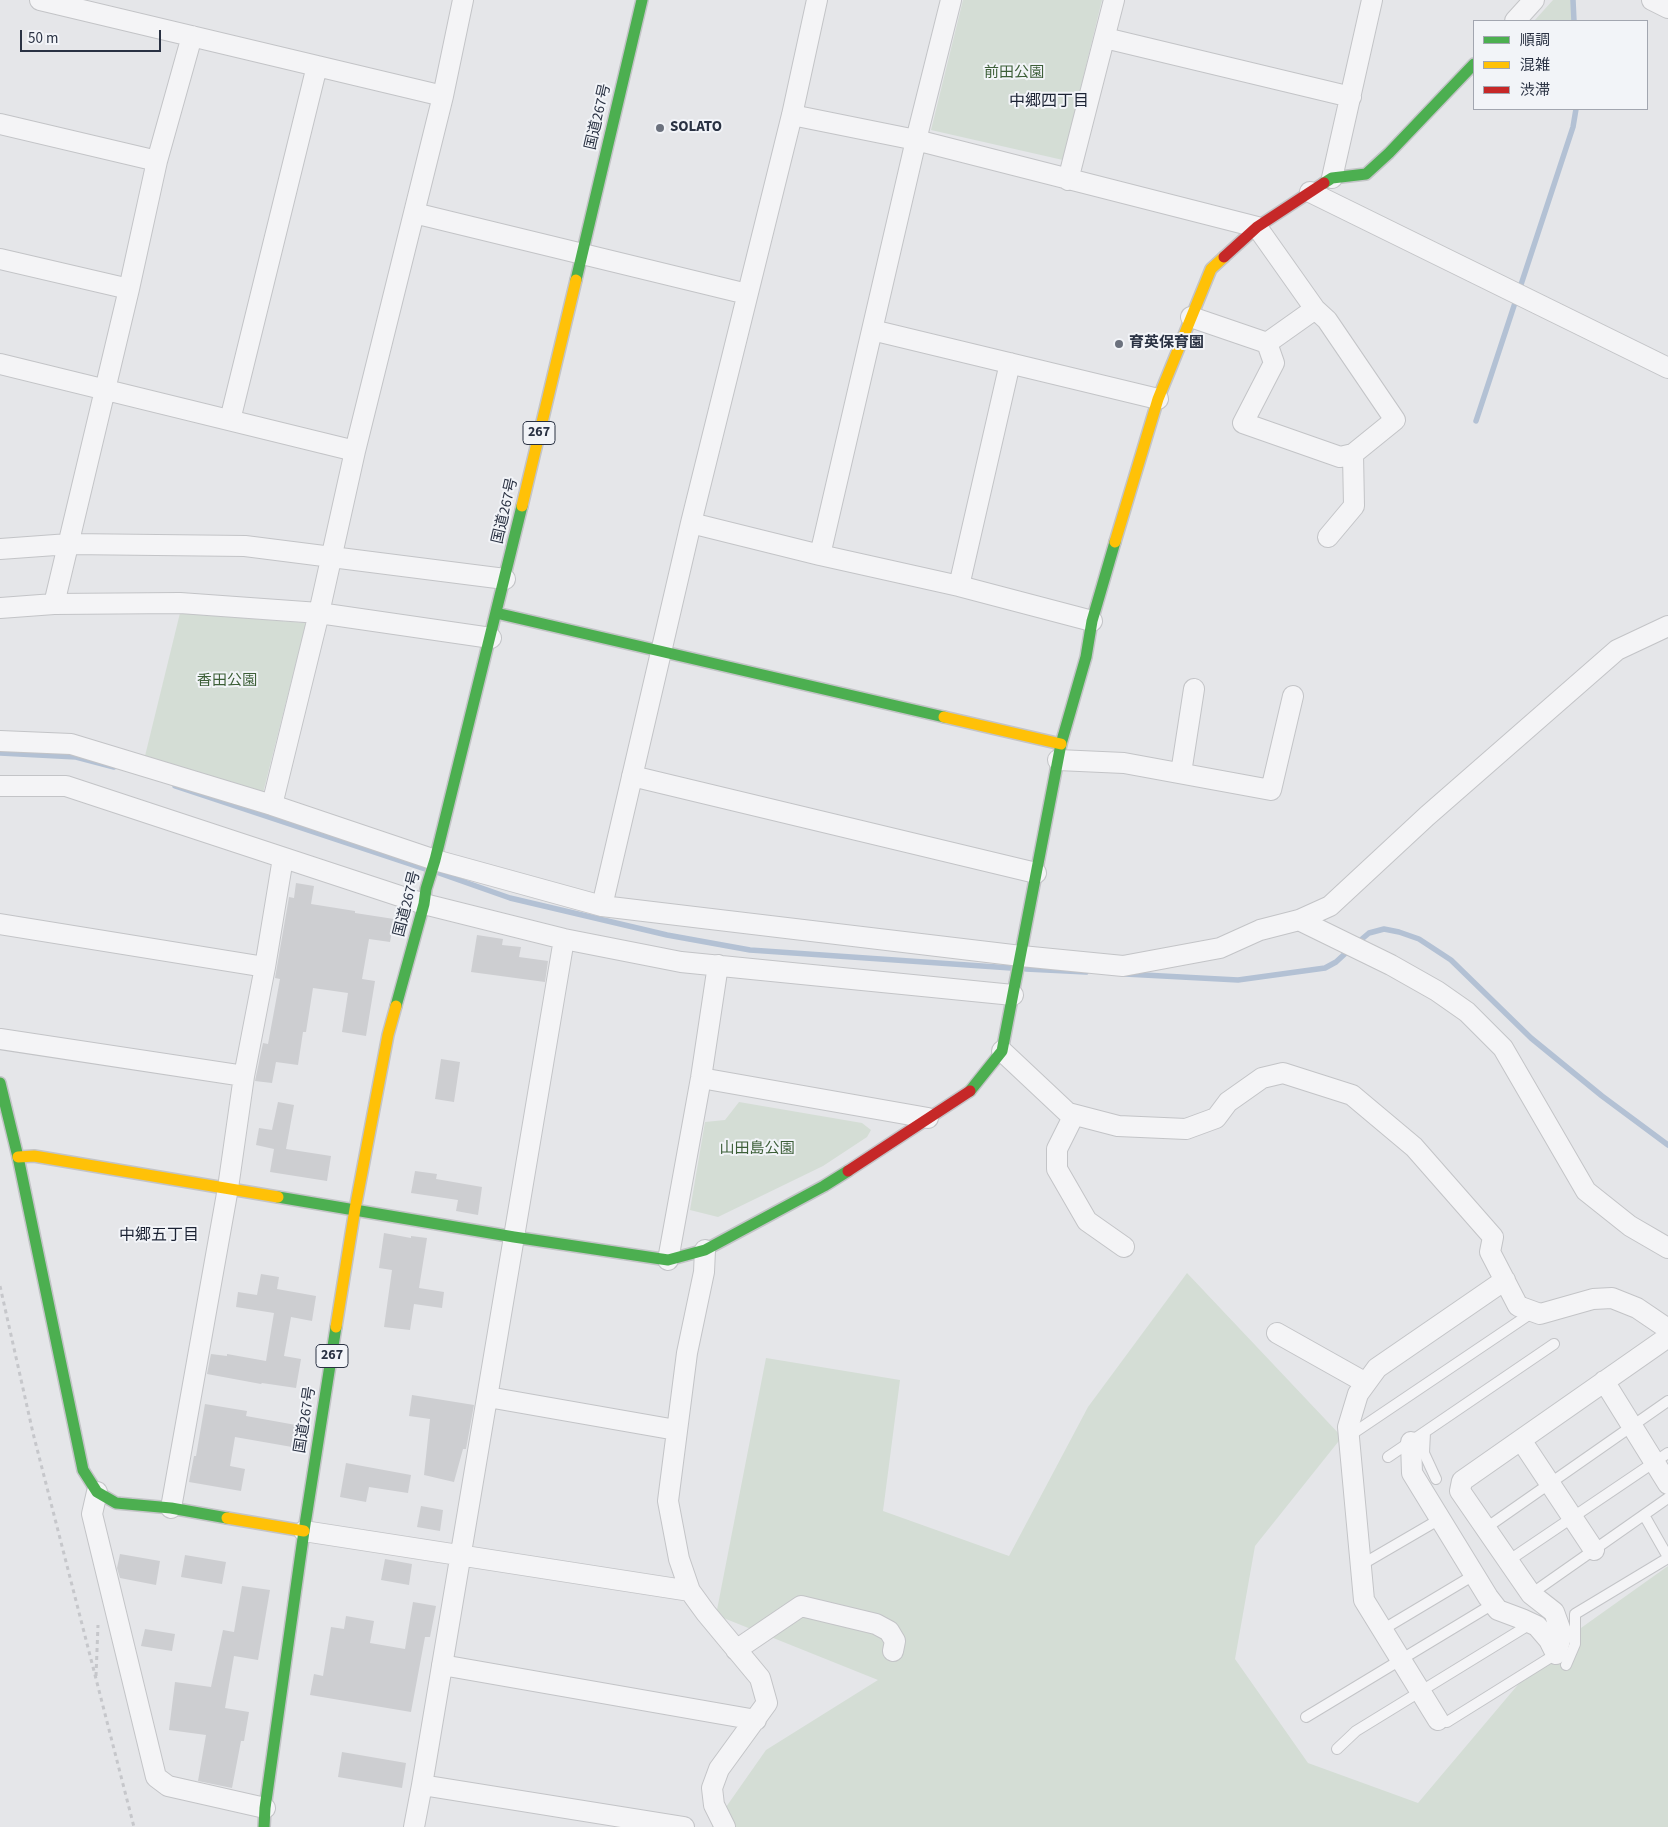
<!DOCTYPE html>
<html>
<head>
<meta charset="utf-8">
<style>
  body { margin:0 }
  #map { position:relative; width:1668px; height:1827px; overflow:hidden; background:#e5e6e9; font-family:"Source Sans 3","Noto Sans JP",sans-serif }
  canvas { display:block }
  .legend { position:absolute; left:1473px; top:20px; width:175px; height:90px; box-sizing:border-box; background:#f2f4f8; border:1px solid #a2a6b0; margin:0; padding:6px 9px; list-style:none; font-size:15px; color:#2a3243 }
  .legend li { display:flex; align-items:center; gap:10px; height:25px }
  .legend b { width:25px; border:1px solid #a2a6b0 }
  .scale { position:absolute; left:20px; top:30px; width:141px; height:22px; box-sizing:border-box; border:2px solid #2a3243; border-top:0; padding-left:6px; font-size:15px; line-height:18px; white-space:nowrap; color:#2a3243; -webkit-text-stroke:4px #f2f4f8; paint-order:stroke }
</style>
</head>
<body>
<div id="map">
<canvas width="1668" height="1827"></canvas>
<ul class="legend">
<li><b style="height:6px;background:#4caf50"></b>順調</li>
<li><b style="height:6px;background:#ffc107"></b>混雑</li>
<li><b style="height:6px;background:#c62828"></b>渋滞</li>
</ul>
<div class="scale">50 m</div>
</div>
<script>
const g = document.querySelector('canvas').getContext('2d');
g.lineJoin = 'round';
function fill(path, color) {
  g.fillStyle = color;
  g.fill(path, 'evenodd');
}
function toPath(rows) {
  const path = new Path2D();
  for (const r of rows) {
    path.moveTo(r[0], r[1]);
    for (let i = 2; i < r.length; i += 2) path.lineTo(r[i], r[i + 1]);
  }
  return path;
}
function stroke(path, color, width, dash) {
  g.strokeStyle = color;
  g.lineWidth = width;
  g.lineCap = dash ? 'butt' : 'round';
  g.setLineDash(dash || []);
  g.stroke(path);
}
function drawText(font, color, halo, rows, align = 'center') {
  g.font = font + ' "Source Sans 3","Noto Sans JP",sans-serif';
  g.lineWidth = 4;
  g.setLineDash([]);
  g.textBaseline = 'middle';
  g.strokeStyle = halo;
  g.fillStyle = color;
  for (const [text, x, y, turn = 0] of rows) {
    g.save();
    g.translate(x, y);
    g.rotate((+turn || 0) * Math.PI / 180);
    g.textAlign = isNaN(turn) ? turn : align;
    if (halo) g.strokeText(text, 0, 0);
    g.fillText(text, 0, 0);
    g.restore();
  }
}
const green = toPath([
  [963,0,1102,0,1063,160,931,130],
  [1553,0,1573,0,1574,21,1534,21],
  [180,613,306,623,263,793,145,756],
  [739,1102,862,1123,871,1130,867,1137,823,1166,718,1217,690,1210,705,1122,725,1120],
  [1187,1273,1342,1437,1255,1546,1235,1659,1308,1763,1418,1803,1543,1655,1668,1566,1668,1827,712,1827,766,1750,878,1680,716,1615,766,1358,900,1380,883,1511,1009,1556,1088,1407]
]);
const stream = toPath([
  [1573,0,1574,21],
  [1476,421,1573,127,1576,109],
  [0,753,76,757,114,767],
  [175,786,425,869],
  [439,873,510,898,667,935,750,950,1011,968],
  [1356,944,1369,933,1384,929,1399,932,1419,939,1451,960,1531,1038,1602,1096,1668,1145],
  [1026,969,1086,972],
  [1125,974,1238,980,1325,968,1336,962,1349,950]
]);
const building = toPath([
  [296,883,314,886,311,904,355,911,355,913,394,919,390,942,369,939,362,979,375,981,366,1036,342,1032,348,993,313,988,306,1032,303,1032,298,1065,276,1062,272,1083,255,1081,263,1043,268,1044,280,979,275,978,289,897,294,898],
  [477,935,503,939,502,945,521,947,519,957,548,961,545,982,471,972],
  [441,1059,460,1062,454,1102,435,1099],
  [278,1102,294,1105,286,1149,331,1156,327,1181,270,1172,274,1149,256,1145,259,1128,272,1130],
  [415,1171,437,1174,436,1179,482,1187,478,1215,456,1211,458,1200,411,1193],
  [384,1233,411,1238,411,1236,427,1238,419,1288,444,1292,442,1308,414,1304,410,1330,384,1327,392,1270,379,1268],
  [261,1274,279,1277,277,1289,316,1296,312,1321,291,1317,284,1356,301,1359,296,1388,262,1383,261,1384,207,1374,211,1354,227,1356,227,1354,266,1361,274,1313,236,1307,238,1292,257,1295],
  [412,1395,474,1405,466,1449,463,1449,454,1482,424,1475,430,1419,409,1416],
  [205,1404,247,1411,246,1416,296,1425,292,1447,235,1437,230,1466,245,1469,241,1491,189,1482,194,1456,196,1456],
  [346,1463,411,1475,408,1493,369,1487,366,1502,340,1497],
  [421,1506,443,1510,440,1531,417,1527],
  [120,1554,160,1561,156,1585,120,1578,117,1568],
  [185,1555,226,1562,222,1584,181,1577],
  [385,1559,412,1564,409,1585,381,1580],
  [242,1586,270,1590,258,1660,234,1656,225,1708,249,1712,244,1741,241,1741,232,1788,198,1781,206,1735,169,1730,175,1682,211,1687,223,1630,234,1632],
  [413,1602,436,1606,430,1637,425,1637,411,1712,310,1695,314,1674,323,1676,331,1627,344,1629,346,1616,374,1621,370,1643,405,1649],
  [145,1629,175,1634,172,1651,141,1646],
  [342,1752,406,1763,402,1788,338,1777]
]);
const path = toPath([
  [0,1286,33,1433,134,1827],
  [96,1676,98,1625]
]);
const lane = toPath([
  [1425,1432,1424,1453,1436,1479],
  [1349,1436,1533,1312],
  [1388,1457,1554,1344],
  [1644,1515,1668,1557],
  [1486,1528,1668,1401],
  [1508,1561,1668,1453],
  [1361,1565,1440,1519],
  [1531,1594,1668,1498],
  [1382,1630,1474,1575],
  [1566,1665,1575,1644,1575,1614,1668,1558],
  [1306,1717,1493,1604],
  [1438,1720,1447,1722,1556,1654],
  [1337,1749,1356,1731,1532,1623]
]);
const street = toPath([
  [40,0,443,96],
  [1652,0,1668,8],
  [1515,21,1534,0],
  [1105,38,1351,97],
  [792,115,916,140,1257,227,1315,309,1327,320,1395,420,1353,454,1340,457,1243,423,1274,363,1267,343,1315,309],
  [0,124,157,161],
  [1332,178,1372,0],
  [1068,180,1114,0],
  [1310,192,1668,368],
  [414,213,747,294],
  [0,259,129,289],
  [1191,317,1267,343],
  [872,330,1158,399],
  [0,364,355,451],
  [230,420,317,66],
  [691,523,820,555,959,586,1092,621],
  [1328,537,1354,506,1353,454],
  [0,549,69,544,245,546,505,579],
  [820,555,916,140,951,0],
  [959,586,1010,363],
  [54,604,129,289,157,161,192,36],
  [0,608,54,604,180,603,319,613,491,638],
  [0,741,71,744,272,805,435,860,602,906,1021,956,1123,966,1220,948,1260,930,1299,920,1330,906,1427,816,1617,650,1668,626],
  [1058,760,1124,763,1271,790,1293,696],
  [1181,773,1194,689],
  [632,776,1036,873],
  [0,786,66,786,424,904,564,939,681,962,1013,995],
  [272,805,319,613,355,451,443,96,463,0],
  [602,906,691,523,792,115,817,0],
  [1299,920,1391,965,1437,991,1467,1012,1503,1048,1586,1191,1630,1226,1668,1248],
  [0,924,265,967],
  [0,1039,244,1076],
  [1002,1051,1068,1113,1118,1126,1186,1129,1216,1118,1228,1102,1262,1078,1283,1073,1352,1095,1414,1147,1493,1237,1490,1252,1518,1306,1540,1314,1593,1299,1612,1298,1637,1308,1668,1329],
  [701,1078,928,1118],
  [1074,1115,1057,1149,1057,1169,1087,1221,1124,1247],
  [705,1250,704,1272,687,1353,668,1501,679,1559,690,1591,706,1613,760,1678,767,1703,719,1769,712,1788,714,1805,725,1827],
  [668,1260,701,1078,718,965],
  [1277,1333,1366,1383],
  [1604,1381,1668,1484],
  [488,1397,676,1430],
  [1521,1440,1594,1550],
  [1411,1442,1412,1473,1488,1597,1498,1610,1522,1619,1537,1626,1549,1640,1556,1654,1562,1634,1554,1612,1531,1594,1460,1491,1462,1481,1668,1337],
  [97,1492,92,1514,156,1777,168,1786,265,1808],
  [171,1508,228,1188,244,1076,265,967,283,858],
  [304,1531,690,1591],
  [736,1650,801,1606,876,1624,889,1631,895,1641,893,1651],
  [442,1665,756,1720],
  [1438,1720,1364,1600,1348,1427,1358,1394,1377,1368,1505,1280],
  [422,1785,684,1827],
  [414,1827,422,1785,564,939]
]);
const fast = toPath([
  [1324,183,1332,178,1366,174,1389,153,1474,64],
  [576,280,642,0],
  [496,613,944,717],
  [396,1006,424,904,426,889,435,860,522,506],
  [0,1083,18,1157,83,1470,97,1492,116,1503,171,1508,227,1518],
  [970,1091,1002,1051,1061,744,1086,657,1092,621,1115,542],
  [278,1197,514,1237,668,1260,705,1250,824,1186,848,1171],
  [264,1827,265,1808,304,1531,336,1327]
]);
const slow = toPath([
  [522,506,576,280],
  [1115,542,1158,399,1211,269,1224,257],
  [944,717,1061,744],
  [18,1157,34,1156,278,1197],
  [336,1327,355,1209,388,1035,396,1006],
  [227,1518,304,1531]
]);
const jam = toPath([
  [1224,257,1257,227,1324,183],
  [848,1171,970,1091]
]);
const markers = [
  [660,128,5,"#6b717d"],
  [1119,344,5,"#6b717d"]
];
const shields = [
  [539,433,32],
  [332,1356,32]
];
const shieldNames = [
  ["267",539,433],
  ["267",332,1356]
];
const parkNames = [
  ["前田公園",1014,74],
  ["香田公園",227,682],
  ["山田島公園",757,1150]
];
const streetNames = [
  ["国道267号",599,117,-77],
  ["国道267号",506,511,-77],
  ["国道267号",408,904,-76],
  ["国道267号",306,1420,-81]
];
const poiNames = [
  ["SOLATO",670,128],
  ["育英保育園",1129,344]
];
const neighbourhoodNames = [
  ["中郷四丁目",1049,102],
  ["中郷五丁目",159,1236]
];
fill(green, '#d4ddd5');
stroke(stream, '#b3c1d4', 5.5);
fill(building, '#cdced1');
stroke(lane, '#c3c4c7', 12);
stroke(street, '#c3c4c7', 22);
stroke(fast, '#c3c4c7', 14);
stroke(slow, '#c3c4c7', 14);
stroke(jam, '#c3c4c7', 14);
stroke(path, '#c6c7cb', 3, [4, 4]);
stroke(lane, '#f4f4f6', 10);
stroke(street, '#f4f4f6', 20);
stroke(fast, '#4caf50', 11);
stroke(slow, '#ffc107', 11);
stroke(jam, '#c62828', 11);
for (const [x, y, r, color] of markers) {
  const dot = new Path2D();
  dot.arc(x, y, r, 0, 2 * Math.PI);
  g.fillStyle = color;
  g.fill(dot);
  stroke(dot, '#f2f4f8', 2);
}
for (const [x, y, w] of shields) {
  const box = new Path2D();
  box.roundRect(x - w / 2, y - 11.5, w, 23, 4);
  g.fillStyle = '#f2f4f8';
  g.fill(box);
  stroke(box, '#2a3243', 1);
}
drawText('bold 14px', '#2a3243', null, shieldNames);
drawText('15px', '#3d5f38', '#f2f4f8', parkNames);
drawText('15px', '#2a3243', '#f2f4f8', streetNames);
drawText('bold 15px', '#2a3243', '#f2f4f8', poiNames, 'left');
drawText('16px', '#1c2334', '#f2f4f8', neighbourhoodNames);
</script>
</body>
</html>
